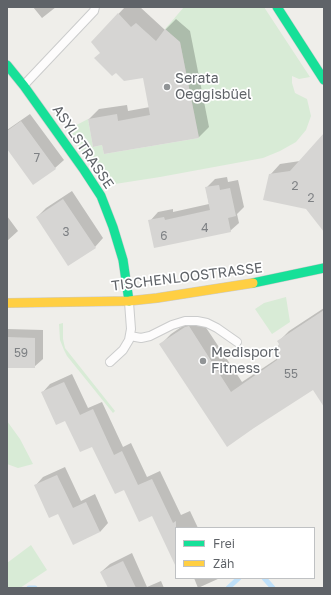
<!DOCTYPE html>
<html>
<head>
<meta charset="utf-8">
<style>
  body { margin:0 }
  #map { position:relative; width:331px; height:595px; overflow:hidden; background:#efeeea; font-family:"Golos Text",sans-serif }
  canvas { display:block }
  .frame { position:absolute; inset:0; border:8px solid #5f6368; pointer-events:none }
  .legend { position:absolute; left:175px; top:527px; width:140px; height:52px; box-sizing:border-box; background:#fff; border:1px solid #bfc1c3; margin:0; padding:5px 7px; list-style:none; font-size:12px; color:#5f6368 }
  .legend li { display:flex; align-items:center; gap:8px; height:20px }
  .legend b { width:20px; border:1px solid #bfc1c3 }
</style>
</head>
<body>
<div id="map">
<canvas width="331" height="595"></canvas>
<div class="frame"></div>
<ul class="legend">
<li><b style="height:5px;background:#16e098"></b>Frei</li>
<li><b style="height:5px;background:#ffcf43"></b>Zäh</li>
</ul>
</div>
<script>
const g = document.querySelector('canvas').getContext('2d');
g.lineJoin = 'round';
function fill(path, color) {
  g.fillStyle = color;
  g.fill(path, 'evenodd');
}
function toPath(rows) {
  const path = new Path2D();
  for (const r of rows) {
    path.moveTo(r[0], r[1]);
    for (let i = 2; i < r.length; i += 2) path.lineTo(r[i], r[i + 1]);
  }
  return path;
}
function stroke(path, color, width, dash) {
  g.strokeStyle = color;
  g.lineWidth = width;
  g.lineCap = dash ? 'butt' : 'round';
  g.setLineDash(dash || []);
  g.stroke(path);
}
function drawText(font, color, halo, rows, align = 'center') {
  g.font = font + ' "Golos Text",sans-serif';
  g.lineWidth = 3.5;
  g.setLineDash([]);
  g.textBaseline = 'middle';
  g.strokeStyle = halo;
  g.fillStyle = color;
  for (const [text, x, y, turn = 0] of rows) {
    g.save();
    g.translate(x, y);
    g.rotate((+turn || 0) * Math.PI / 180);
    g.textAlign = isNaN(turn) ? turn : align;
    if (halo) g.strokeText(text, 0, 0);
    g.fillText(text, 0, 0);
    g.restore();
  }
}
const green = toPath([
  [184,7,264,7,310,77,299,79,292,76,292,83,295,93,307,99,311,116,306,130,296,142,280,151,263,158,160,177,115,184,97,171,78,146,69,129,88,119,93,147,102,145,104,154,199,138,180,42,165,29],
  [286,297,290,322,272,334,255,309,264,303],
  [63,323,63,339,65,348,115,411,113,413,67,356,64,350,60,340,59,324],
  [7,421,20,439,33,464,18,468,7,464],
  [31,545,47,570,20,588,7,588,7,563]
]);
const shadow = toPath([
  [33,7,56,7,42,18],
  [125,7,140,7,165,30,176,19,190,31,209,127,199,137,103,144,89,119,99,109,127,105,128,111,150,107,144,77,101,53,92,42],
  [30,114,64,160,55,168,7,148,7,130],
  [324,135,324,224,270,175,280,164,300,161],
  [227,177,228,182,238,180,244,207,237,214,239,223,230,231,150,221,158,212,173,209,173,212,209,204,206,188,215,179],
  [72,191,103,238,95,247,37,217,46,208],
  [7,216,18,231,7,241],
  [324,308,324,405,313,388,253,427,161,344,171,334,196,317,199,317,242,382,278,358,280,344,279,341,289,331],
  [7,329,43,330,43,359,34,367,7,367],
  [72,374,88,408,102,402,123,447,131,443,147,477,160,471,181,515,190,511,198,528,176,528,176,560,152,514,124,489,93,445,66,419,42,393,50,384],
  [65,467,81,501,95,494,108,523,100,532,35,486,43,477],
  [132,553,147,587,161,581,164,588,109,588,101,572,110,564],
  [194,578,220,578,198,588]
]);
const stream = toPath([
  [264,578,273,588],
  [29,588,35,588],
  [228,588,239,578]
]);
const building = toPath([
  [118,13,131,27,136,23,156,41,165,29,180,42,199,138,104,154,102,145,93,147,88,119,117,114,118,121,150,115,143,78,124,81,116,73,112,76,94,58,100,53,91,42],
  [21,121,56,169,33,185,7,149,7,131],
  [324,133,324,232,306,209,263,200,269,174,290,171],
  [219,185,220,190,230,188,236,216,228,218,231,232,154,248,148,220,164,217,165,220,210,210,205,187],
  [63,199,96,248,68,266,36,217],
  [324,310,324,407,313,390,254,428,227,447,159,344,185,327,189,326,231,392,277,360,276,349,279,344,277,341],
  [7,337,35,338,35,368,7,368],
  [64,382,80,415,93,409,114,455,122,451,138,485,152,479,173,523,176,521,176,567,152,516,139,522,124,490,115,494,92,447,80,452,65,421,56,425,41,392],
  [57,475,73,508,86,502,100,532,73,545,58,514,49,518,34,485],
  [123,561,136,588,108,588,100,572]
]);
const lane = toPath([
  [24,85,94,11,95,7],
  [130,336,141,338,150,336,172,325,185,321,197,321,207,323,217,328,237,342],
  [110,362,123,350,129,340,131,329,129,302]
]);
const fast = toPath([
  [277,7,324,80],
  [7,65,24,86,84,170,101,196,113,227,123,260,129,301],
  [253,283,324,268]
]);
const slow = toPath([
  [7,303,129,301,157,298,253,283]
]);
const markers = [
  [167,87,4,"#919496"],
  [203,361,4,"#919496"]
];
const numberNames = [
  ["7",37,158],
  ["2",295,186],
  ["2",311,198],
  ["4",205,228],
  ["3",66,232],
  ["6",164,236],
  ["59",21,353],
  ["55",291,374]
];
const poiNames = [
  ["Serata",175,79],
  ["Oeggisbüel",175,95],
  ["Medisport",211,353],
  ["Fitness",211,369]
];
const streetNames = [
  ["ASYLSTRASSE",83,147,56],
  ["TISCHENLOOSTRASSE",187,277,-7]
];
fill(green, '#d8ebd6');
fill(shadow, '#0003');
stroke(stream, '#bfe0f9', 5);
fill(building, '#d6d5d3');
stroke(lane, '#cbcccc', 10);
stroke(fast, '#cacacb', 10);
stroke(slow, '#cacacb', 10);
stroke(lane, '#fdfcfc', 8);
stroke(fast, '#16e098', 9);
stroke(slow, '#ffcf43', 9);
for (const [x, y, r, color] of markers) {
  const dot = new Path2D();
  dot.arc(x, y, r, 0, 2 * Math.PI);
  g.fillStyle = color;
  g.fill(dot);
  stroke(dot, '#fff', 1.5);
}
drawText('12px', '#7e8184', null, numberNames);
drawText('14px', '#5f6368', '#fff', poiNames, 'left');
drawText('14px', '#5f6368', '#fff', streetNames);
</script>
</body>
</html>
